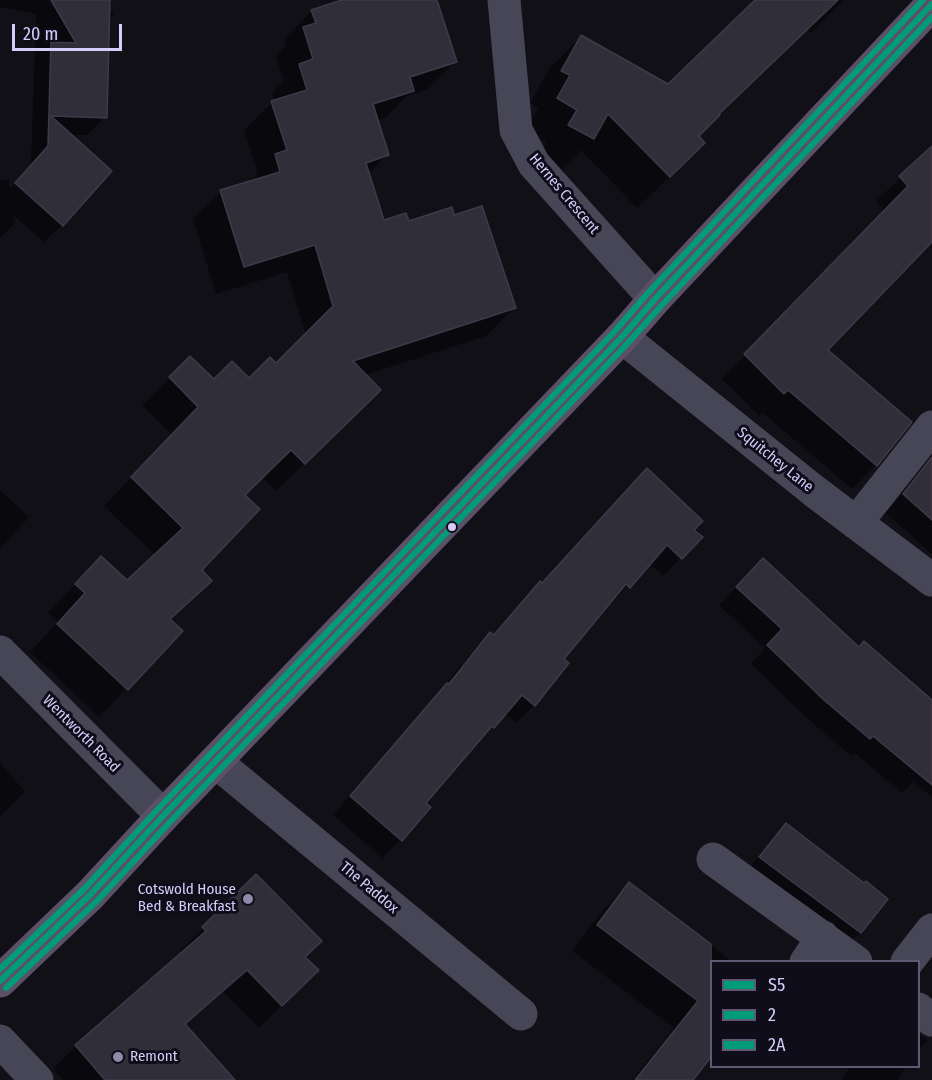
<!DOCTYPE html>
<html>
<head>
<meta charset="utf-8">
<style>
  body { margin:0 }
  #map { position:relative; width:932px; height:1080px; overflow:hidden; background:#111017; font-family:"Fira Sans Condensed",sans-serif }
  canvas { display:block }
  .legend { position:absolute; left:710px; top:960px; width:210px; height:108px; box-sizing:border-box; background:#100d1a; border:2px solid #5f5973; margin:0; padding:8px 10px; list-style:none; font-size:18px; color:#d5ccf9 }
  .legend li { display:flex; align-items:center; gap:12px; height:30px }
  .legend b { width:30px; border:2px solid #5f5973 }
  .scale { position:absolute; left:12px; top:24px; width:110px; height:27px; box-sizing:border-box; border:3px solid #d5ccf9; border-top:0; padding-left:8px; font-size:18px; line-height:21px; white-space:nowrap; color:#d5ccf9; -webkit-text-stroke:4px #100d1a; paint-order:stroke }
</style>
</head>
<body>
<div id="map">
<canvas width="932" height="1080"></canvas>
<ul class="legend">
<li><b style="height:8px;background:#009b79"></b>S5</li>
<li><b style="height:8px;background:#009b79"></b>2</li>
<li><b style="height:8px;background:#009b79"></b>2A</li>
</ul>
<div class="scale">20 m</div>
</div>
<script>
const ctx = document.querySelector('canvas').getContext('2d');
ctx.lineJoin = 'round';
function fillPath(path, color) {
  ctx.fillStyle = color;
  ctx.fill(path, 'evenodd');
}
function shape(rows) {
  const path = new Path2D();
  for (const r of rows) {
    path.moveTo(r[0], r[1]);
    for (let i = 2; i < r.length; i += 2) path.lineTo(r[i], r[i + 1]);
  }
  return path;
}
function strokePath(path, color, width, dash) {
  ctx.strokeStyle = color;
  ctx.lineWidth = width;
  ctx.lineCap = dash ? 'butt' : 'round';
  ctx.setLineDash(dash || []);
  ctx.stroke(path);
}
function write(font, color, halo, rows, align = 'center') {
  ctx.font = font + ' "Fira Sans Condensed",sans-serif';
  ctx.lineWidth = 6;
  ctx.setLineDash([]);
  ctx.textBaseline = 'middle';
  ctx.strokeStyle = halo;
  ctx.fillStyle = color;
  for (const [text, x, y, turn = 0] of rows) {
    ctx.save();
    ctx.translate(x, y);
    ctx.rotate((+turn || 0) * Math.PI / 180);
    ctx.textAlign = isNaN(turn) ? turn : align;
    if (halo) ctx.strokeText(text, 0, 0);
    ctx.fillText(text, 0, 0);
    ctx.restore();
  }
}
fillPath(shape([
  [0,0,105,0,114,16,108,21,105,117,87,135,69,135,62,225,44,242,13,215,14,224,0,238,0,181,9,179,10,189,31,165,36,14,0,7],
  [347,0,436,0,456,61,428,89,407,96,385,118,377,121,388,154,368,174,383,222,408,223,453,217,514,308,486,336,365,375,351,417,276,491,262,477,243,495,200,570,210,581,169,621,181,631,99,717,30,652,58,622,48,613,101,558,127,582,156,556,104,506,172,435,142,405,190,358,214,381,249,380,276,365,306,335,287,272,216,294,193,219,221,192,248,183,258,174,244,130,274,101,272,93,284,81,276,56,286,46,284,39,312,11],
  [757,0,844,0,811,33,807,29,717,114,697,136,671,175,637,208,581,150,561,170,538,157,546,142,526,130,539,108,530,103,549,69,581,37,668,86],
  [932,148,932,213,825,350,876,465,852,489,763,413,759,416,722,379,885,211,876,201],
  [932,457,932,554,886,513],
  [0,490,29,517,0,548],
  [692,530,701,537,663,576,649,563,611,604,609,603,562,659,534,705,516,723,504,713,424,803,429,807,383,858,333,815,473,652,490,634,492,636,540,583,541,584],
  [745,578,858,648,932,702,932,797,913,782,902,793,855,753,851,756,807,718,751,664,765,648,719,605],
  [0,762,25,792,0,817],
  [786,825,864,885,886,899,860,932,845,947,746,872,772,839],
  [256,876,303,957,317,970,259,1028,223,992,185,1025,222,1080,63,1080,53,1069,76,1046,182,953,180,951],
  [629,884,733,962,712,962,712,1044,695,1066,691,1080,632,1080,674,1028,572,951,604,909],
  [918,1034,927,1040,918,1051],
  [851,1066,907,1066,897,1080,841,1080]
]), '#0007');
const building = shape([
  [51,0,110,0,107,118,51,116,112,171,63,226,15,183,48,146,51,42,76,43,51,0],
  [342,0,437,0,457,62,410,77,414,91,373,104,389,155,366,163,384,220,406,213,409,221,452,207,454,215,482,206,516,308,353,361,381,390,305,464,291,450,245,495,260,509,202,570,212,581,170,619,183,631,128,690,57,624,85,593,75,584,101,556,127,580,183,528,131,477,198,407,169,377,190,356,214,379,232,361,249,378,270,357,276,363,333,306,315,245,244,267,220,190,280,172,275,154,287,150,271,101,307,90,299,64,313,59,303,27,316,23,311,10,342,0],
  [755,0,838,0,719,114,720,115,699,136,705,143,670,177,608,114,594,139,568,125,577,110,557,98,570,75,561,71,581,35,668,84,755,0],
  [932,146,932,242,828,350,912,422,877,466,788,390,784,394,744,354,908,186,899,176,932,146],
  [932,457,932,520,903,494,932,457],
  [647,468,703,521,694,530,703,537,682,559,667,545,630,588,626,584,564,659,569,663,535,706,522,695,494,728,492,726,426,803,431,807,402,841,350,796,447,683,449,684,490,632,494,635,540,581,542,583,647,468],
  [763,558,859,647,864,641,932,700,932,785,873,736,870,739,824,700,767,645,782,629,736,587,763,558],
  [786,823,864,883,866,881,888,899,861,933,759,857,786,823],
  [256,874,322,941,305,957,319,970,282,1006,247,970,185,1024,235,1080,105,1080,75,1045,206,931,202,927,256,874],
  [629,882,711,944,711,1057,693,1080,635,1080,698,1001,597,925,629,882]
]);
fillPath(building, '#302e39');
strokePath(building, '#3f3a4a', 1.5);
strokePath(shape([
  [504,0,516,130,534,164,655,299],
  [622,337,814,491,932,580],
  [856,523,932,427],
  [0,652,163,816],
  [216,762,521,1014],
  [713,859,856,962],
  [806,962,823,937],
  [907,962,932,930],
  [918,1009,932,1020],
  [0,1041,37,1080]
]), '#474657', 33);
strokePath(shape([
  [0,981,90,895,163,816,622,337,655,299,932,4]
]), '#5c5068', 33);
strokePath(shape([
  [0,981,90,895,163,816,622,337,655,299,932,4]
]), '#009b79', 6);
strokePath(shape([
  [6,988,97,901,170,822,628,343,662,305,932,17]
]), '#009b79', 6);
strokePath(shape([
  [0,969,84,889,157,810,615,331,648,293,923,0]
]), '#009b79', 6);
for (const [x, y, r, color] of [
  [452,527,5,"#d5ccf9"],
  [248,899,6,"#908aaa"],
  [118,1057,6,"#908aaa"]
]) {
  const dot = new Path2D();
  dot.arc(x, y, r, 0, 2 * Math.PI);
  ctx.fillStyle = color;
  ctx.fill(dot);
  strokePath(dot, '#100d1a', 2);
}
write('15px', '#d5ccf9', '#100d1a', [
  ["Hernes Crescent",564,194,50],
  ["Squitchey Lane",775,460,39],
  ["Wentworth Road",81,734,45],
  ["The Paddox",369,888,40]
]);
write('15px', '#d5ccf9', '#100d1a', [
  ["Cotswold House",236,890],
  ["Bed & Breakfast",236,907],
  ["Remont",130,1057,"left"]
], 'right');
</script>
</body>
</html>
